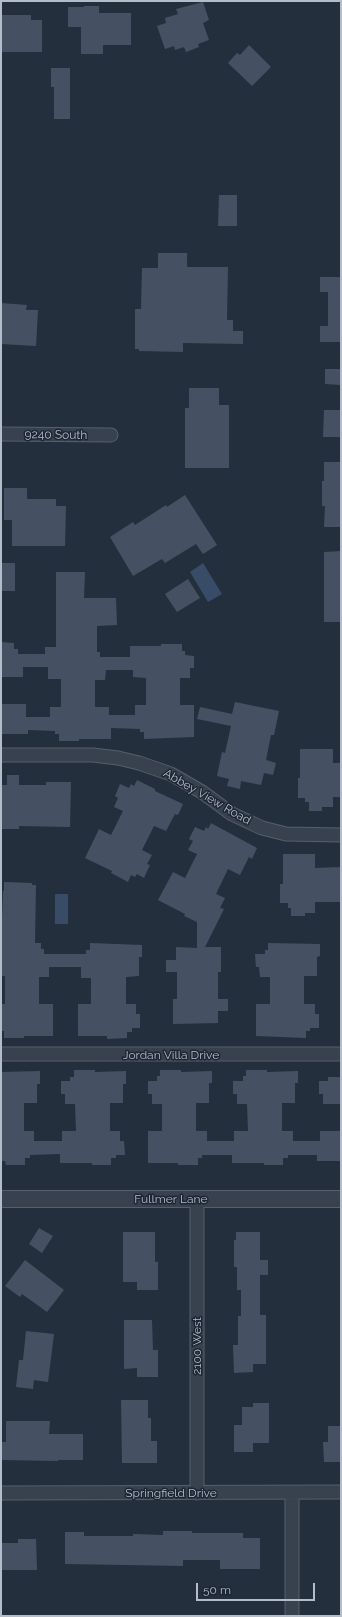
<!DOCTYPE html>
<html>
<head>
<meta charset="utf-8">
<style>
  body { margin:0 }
  #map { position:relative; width:342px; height:1617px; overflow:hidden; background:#242f3e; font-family:Raleway,sans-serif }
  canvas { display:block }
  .frame { position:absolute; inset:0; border:2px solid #b4bcc9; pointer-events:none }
  .scale { position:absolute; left:196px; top:1583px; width:119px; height:18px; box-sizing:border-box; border:2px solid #b4bcc9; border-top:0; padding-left:5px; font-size:12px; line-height:14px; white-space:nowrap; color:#b4bcc9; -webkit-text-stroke:3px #1d2633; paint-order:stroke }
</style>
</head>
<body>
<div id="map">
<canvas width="342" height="1617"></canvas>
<div class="frame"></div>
<div class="scale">50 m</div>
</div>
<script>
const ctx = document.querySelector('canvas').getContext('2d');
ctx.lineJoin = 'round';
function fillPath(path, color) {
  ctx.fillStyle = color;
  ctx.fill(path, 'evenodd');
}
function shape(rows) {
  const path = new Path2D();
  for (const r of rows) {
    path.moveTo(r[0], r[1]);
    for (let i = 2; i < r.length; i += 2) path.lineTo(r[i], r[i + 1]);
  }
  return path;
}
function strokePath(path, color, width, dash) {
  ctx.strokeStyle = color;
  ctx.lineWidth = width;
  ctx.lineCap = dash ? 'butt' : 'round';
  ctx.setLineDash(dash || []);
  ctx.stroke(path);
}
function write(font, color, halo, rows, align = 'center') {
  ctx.font = font + ' Raleway,sans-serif';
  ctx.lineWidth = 3;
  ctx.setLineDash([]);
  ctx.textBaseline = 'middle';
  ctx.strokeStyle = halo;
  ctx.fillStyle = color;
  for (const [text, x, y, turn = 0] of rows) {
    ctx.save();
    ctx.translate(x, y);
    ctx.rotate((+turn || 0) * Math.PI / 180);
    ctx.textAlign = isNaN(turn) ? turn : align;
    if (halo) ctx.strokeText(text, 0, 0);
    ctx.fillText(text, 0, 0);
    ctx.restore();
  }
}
fillPath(shape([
  [203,563,222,594,208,602,190,572],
  [55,894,68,894,68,924,55,924]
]), '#394c67');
fillPath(shape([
  [203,2,209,20,203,23,209,40,198,44,199,47,186,52,184,47,175,50,174,46,165,49,157,26,166,23,165,18,178,14,176,9],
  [84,6,99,6,99,13,131,13,131,45,103,45,103,54,81,54,81,27,68,27,68,7,84,7],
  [1,15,31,15,31,20,42,20,42,52,1,52],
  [249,45,271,67,252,86,228,63,237,53,240,55],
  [51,68,70,68,70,119,54,119,54,87,51,87],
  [219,195,237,195,237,226,218,226],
  [158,253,187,253,187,267,228,267,227,320,233,320,233,331,243,331,243,344,183,343,183,352,139,351,139,349,135,349,135,309,141,309,142,268,158,268],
  [320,277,341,277,341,342,320,342,320,326,328,326,328,292,320,292],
  [1,303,27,305,26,310,38,310,36,346,1,344],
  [325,369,341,369,341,385,325,384],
  [189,388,219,388,219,405,229,405,229,468,185,468,185,408,189,408],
  [324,410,341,410,341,437,323,437],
  [324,462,341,462,341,527,324,527,325,506,322,506,322,481,324,481],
  [4,488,27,488,27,499,56,499,56,506,66,506,65,546,12,546,12,520,4,520],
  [185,495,217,545,203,554,196,544,165,563,162,559,133,576,110,537,133,522,135,525,166,505,167,507],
  [341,551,341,622,324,622,324,552],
  [1,563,15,563,15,591,1,591],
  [56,572,85,572,84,598,116,598,117,625,97,626,97,652,100,652,100,657,130,657,130,646,161,646,161,644,182,644,182,651,185,651,185,655,194,656,194,668,190,668,190,678,180,678,180,705,194,705,194,737,144,739,144,732,140,732,140,729,111,728,111,739,79,739,79,741,59,741,59,734,55,734,55,731,28,730,28,734,1,734,1,704,26,704,26,717,50,717,50,707,61,707,61,679,48,679,48,667,23,667,23,677,1,677,1,642,14,643,14,649,18,649,18,654,45,654,45,647,56,647],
  [106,670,133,670,133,677,146,678,146,705,135,705,135,715,109,715,109,707,95,707,95,680,105,680],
  [188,579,200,598,177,612,165,594],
  [235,702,279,711,274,735,271,735,266,760,276,763,273,775,264,773,261,785,241,781,240,789,227,786,229,779,217,776,222,752,225,753,231,726,197,719,200,707,232,714],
  [300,749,333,749,333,763,341,763,341,797,333,797,333,807,322,807,322,811,309,811,309,802,305,802,305,798,298,798,298,778,300,778],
  [7,775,19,775,19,785,46,785,46,782,71,782,70,827,19,826,19,829,1,829,1,785,7,785],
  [137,780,155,789,155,791,183,804,178,815,175,814,166,831,154,826,142,850,152,855,147,864,150,865,144,878,137,874,135,877,131,875,128,882,111,873,112,871,85,858,99,829,111,835,123,811,114,807,118,798,115,796,120,784,129,788,131,784,134,786],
  [211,823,257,848,252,859,249,857,240,875,228,869,216,894,225,898,220,908,224,909,205,947,221,947,221,972,218,972,218,999,228,999,228,1011,218,1011,218,1023,173,1024,173,999,177,999,177,972,166,972,166,960,176,960,176,947,197,948,197,922,184,916,185,914,158,900,173,872,185,878,197,854,188,850,193,841,189,839,195,827,204,831,206,827,208,829],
  [283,854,315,854,315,868,341,867,341,902,315,902,315,913,305,913,305,916,291,916,291,908,288,908,288,903,280,903,280,884,283,884],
  [4,882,32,883,32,885,36,885,35,943,41,943,41,949,44,949,44,954,86,954,86,950,90,950,90,943,142,945,142,957,139,957,139,976,126,977,126,1004,136,1004,136,1014,140,1014,140,1028,132,1028,132,1032,127,1032,127,1038,107,1039,107,1036,78,1036,78,1004,91,1004,91,978,81,978,81,967,49,967,49,977,39,977,39,1004,53,1004,53,1036,24,1036,24,1038,4,1038,4,1031,1,1031,1,1004,5,1004,5,976,1,976,1,945,3,891,4,891],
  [268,943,320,944,320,956,317,957,317,976,304,976,304,1004,315,1004,315,1014,319,1014,319,1028,310,1028,310,1031,306,1031,306,1038,256,1036,256,1004,270,1004,270,977,260,977,259,967,256,967,255,954,265,954,265,950,268,950],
  [74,1070,95,1070,95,1072,126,1071,126,1084,123,1084,123,1103,110,1103,110,1131,120,1131,120,1141,124,1141,125,1155,116,1155,116,1158,111,1158,111,1165,92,1165,92,1163,60,1163,60,1154,30,1155,30,1158,25,1158,25,1165,6,1165,5,1161,1,1161,1,1072,40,1071,40,1084,37,1084,37,1103,24,1103,24,1131,34,1131,34,1141,62,1141,62,1131,76,1131,75,1104,65,1104,65,1094,61,1094,61,1081,70,1081,70,1077,74,1077],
  [160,1070,181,1070,181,1072,212,1071,212,1083,209,1083,209,1103,196,1103,196,1131,207,1131,207,1141,234,1141,234,1131,248,1131,247,1104,237,1104,237,1094,233,1094,233,1081,243,1081,243,1076,246,1076,246,1070,267,1070,267,1072,298,1071,298,1083,295,1083,295,1103,282,1103,282,1131,293,1131,293,1141,320,1141,320,1131,341,1131,341,1161,317,1161,317,1155,288,1155,288,1158,283,1158,283,1165,264,1165,264,1163,232,1163,232,1155,202,1155,202,1158,198,1158,198,1165,178,1165,178,1163,148,1163,148,1131,162,1131,162,1104,152,1104,152,1094,148,1094,148,1081,157,1081,157,1076,160,1076],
  [328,1077,341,1077,341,1104,323,1104,323,1094,319,1094,319,1081,328,1081],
  [39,1228,53,1236,42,1253,29,1244],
  [123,1232,155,1232,155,1262,158,1262,158,1290,137,1290,137,1282,123,1282],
  [236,1232,260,1232,260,1260,268,1260,268,1275,260,1275,260,1315,266,1315,266,1364,253,1364,253,1372,234,1373,233,1345,238,1345,238,1316,241,1316,241,1290,237,1290,237,1267,234,1267,234,1240,236,1240],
  [25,1260,64,1290,47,1312,22,1294,20,1297,5,1286],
  [124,1320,152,1320,153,1350,158,1350,158,1377,137,1377,137,1368,124,1369],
  [26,1331,54,1334,48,1382,34,1380,33,1389,16,1387,19,1360,23,1360],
  [121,1400,148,1400,148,1418,151,1418,151,1441,157,1441,157,1463,122,1463],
  [253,1403,269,1403,269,1443,253,1443,253,1452,234,1452,234,1425,242,1425,242,1407,253,1407],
  [6,1421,50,1421,49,1434,83,1434,83,1460,58,1460,58,1461,1,1460,1,1442,6,1442],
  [328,1426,341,1426,341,1462,324,1462,323,1442,328,1442],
  [163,1531,192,1531,192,1533,243,1533,243,1538,260,1538,260,1569,220,1569,220,1560,183,1560,183,1566,65,1564,65,1532,84,1532,84,1536,133,1536,133,1534,163,1535],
  [18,1539,36,1539,37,1570,1,1570,1,1543,18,1543]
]), '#455162');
const minor = shape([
  [1,434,111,435],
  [1,755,93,755,118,758,139,763,171,774,202,792,232,814,262,828,286,834,341,835],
  [1,1054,341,1054],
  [197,1199,197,1493],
  [1,1493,341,1492],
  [292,1493,292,1616]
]);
const tertiary = shape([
  [1,1199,341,1199]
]);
strokePath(minor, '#565f6c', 15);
strokePath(tertiary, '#565f6c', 18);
strokePath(minor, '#38414e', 13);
strokePath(tertiary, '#38414e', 16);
write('12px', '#b4bcc9', '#1d2633', [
  ["9240 South",56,435,1],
  ["Abbey View Road",207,797,30],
  ["Jordan Villa Drive",171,1055],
  ["Fullmer Lane",171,1199],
  ["2100 West",197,1346,-90],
  ["Springfield Drive",171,1493]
]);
</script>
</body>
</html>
